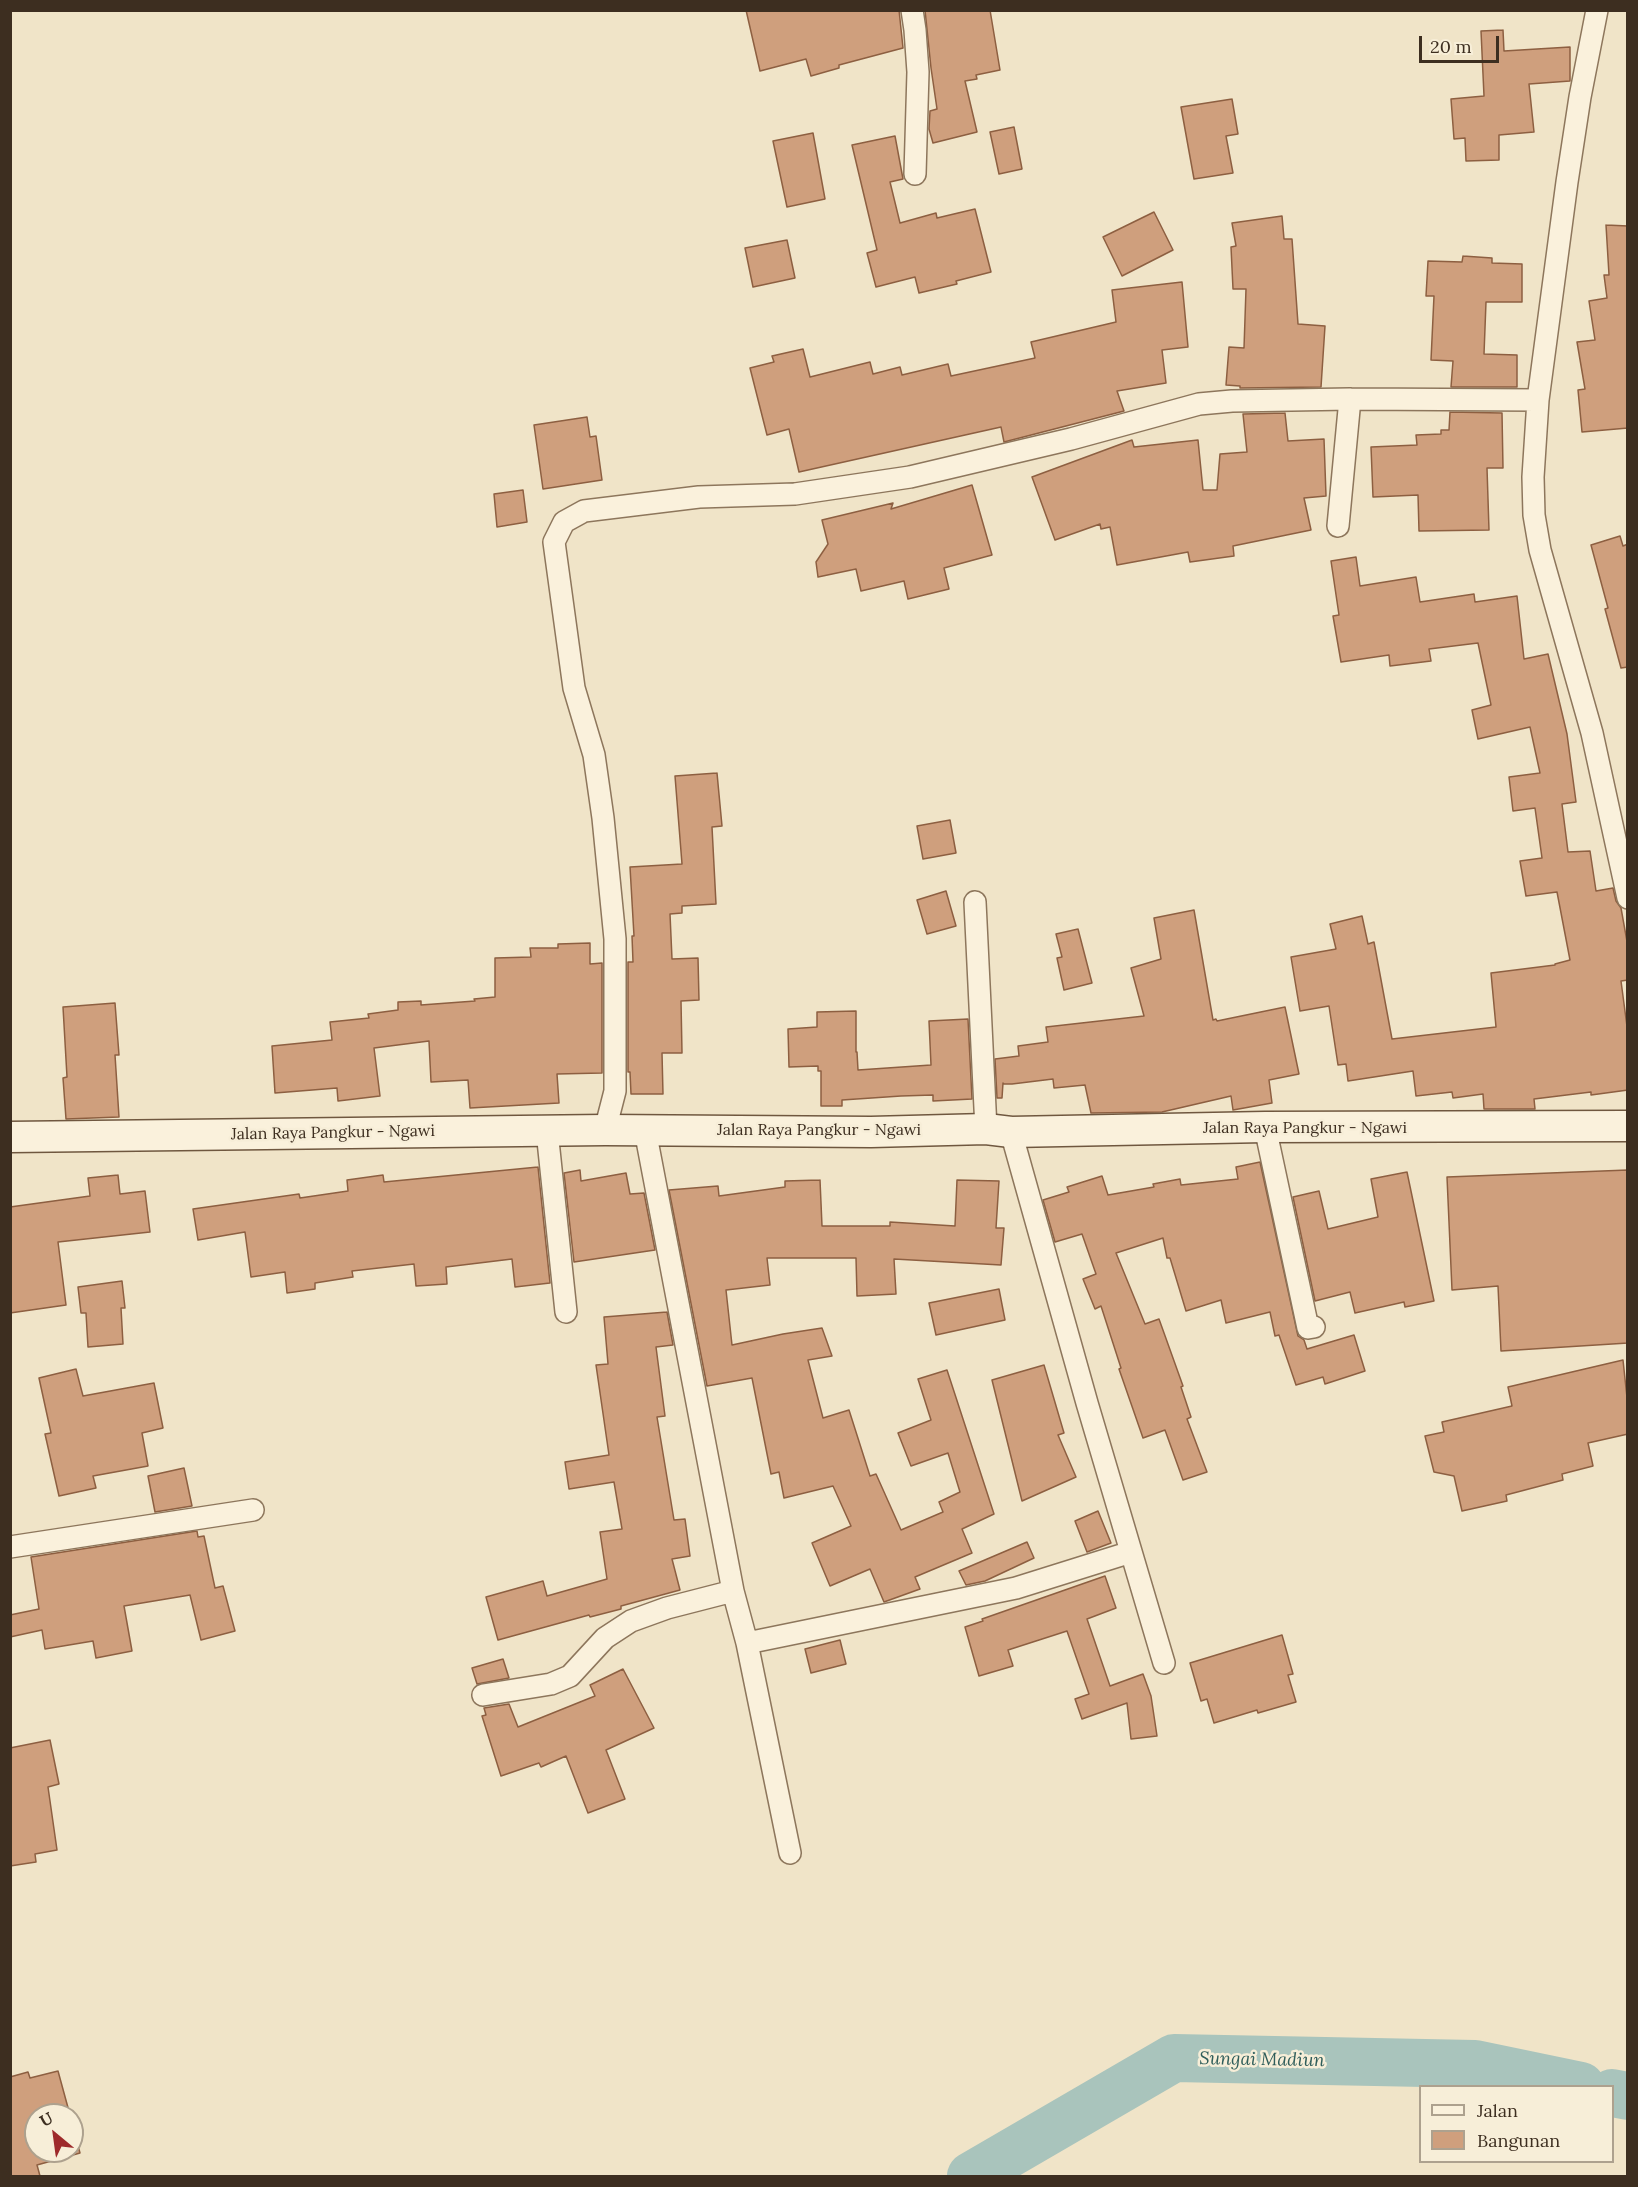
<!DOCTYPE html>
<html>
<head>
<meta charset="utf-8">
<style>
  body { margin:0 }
  #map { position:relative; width:1638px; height:2187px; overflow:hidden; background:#f0e4c8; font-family:Lora,serif }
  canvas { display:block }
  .frame { position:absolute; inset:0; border:12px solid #3d2e20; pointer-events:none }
  .legend { position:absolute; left:1419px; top:2085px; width:195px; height:78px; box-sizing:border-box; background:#f7eed8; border:2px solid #ada18e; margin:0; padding:8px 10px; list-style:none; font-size:18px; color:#3d2e20 }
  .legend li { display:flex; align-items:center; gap:12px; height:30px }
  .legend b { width:30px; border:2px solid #ada18e }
  .north { position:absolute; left:24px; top:2103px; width:60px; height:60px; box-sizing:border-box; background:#f7eed8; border:2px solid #ada18e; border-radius:50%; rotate:331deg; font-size:16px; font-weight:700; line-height:24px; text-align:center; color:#3d2e20 }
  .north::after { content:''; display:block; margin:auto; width:21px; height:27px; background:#9e2a2b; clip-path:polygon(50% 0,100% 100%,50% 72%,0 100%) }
  .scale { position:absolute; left:1419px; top:36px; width:80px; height:27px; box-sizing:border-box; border:3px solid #3d2e20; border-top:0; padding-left:8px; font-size:18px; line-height:21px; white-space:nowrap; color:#3d2e20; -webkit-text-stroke:4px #f7eed8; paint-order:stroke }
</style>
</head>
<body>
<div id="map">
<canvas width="1638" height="2187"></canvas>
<div class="frame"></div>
<ul class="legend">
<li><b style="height:8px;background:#faf1dc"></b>Jalan</li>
<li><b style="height:16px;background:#cf9f7d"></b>Bangunan</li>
</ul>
<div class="north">U</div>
<div class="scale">20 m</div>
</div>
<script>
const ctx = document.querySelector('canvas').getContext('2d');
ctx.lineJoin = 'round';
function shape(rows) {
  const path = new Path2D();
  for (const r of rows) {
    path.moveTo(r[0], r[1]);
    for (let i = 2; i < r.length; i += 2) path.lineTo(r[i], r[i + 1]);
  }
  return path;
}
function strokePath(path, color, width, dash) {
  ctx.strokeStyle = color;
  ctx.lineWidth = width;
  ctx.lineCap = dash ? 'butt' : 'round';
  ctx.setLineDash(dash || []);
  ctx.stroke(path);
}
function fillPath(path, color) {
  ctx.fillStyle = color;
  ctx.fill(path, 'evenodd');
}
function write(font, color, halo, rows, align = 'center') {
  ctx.font = font + ' Lora,serif';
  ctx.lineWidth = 5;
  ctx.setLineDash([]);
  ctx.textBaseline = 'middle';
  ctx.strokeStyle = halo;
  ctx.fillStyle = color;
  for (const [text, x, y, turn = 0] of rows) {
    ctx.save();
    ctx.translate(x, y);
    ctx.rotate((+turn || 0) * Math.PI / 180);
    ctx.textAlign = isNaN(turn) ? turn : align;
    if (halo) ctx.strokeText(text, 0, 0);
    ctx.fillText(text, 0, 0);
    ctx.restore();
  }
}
strokePath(shape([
  [1612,2093,1628,2096],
  [971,2176,1174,2058,1475,2064,1581,2086]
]), '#a9c4bc', 48);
const building = shape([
  [746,10,899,10,903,48,839,65,839,68,811,76,806,59,760,71,746,10],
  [925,10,990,10,1000,70,976,75,977,79,965,81,977,132,933,143,929,129,930,111,937,109,931,68,925,10],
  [1503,30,1504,51,1570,47,1570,81,1529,84,1534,132,1499,135,1499,160,1466,161,1465,138,1454,139,1451,99,1484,96,1481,31,1503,30],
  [1232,99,1238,134,1226,136,1233,173,1194,179,1181,107,1232,99],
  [1014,127,1022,169,999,174,990,132,1014,127],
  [813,133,825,199,787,207,773,141,813,133],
  [895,136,903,179,890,182,900,223,936,213,937,218,975,209,991,272,956,281,957,284,919,293,915,277,876,287,867,253,877,250,852,145,895,136],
  [1154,212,1173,250,1122,276,1103,237,1154,212],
  [1282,216,1284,239,1292,239,1298,324,1325,326,1321,387,1240,388,1240,386,1226,385,1229,347,1244,348,1246,289,1233,289,1231,247,1236,246,1232,223,1282,216],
  [1606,225,1628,226,1628,428,1582,432,1578,390,1585,389,1577,342,1595,340,1589,301,1607,298,1604,275,1609,275,1606,225],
  [787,240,795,278,753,287,745,248,787,240],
  [1463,256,1492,258,1492,263,1522,264,1522,302,1486,302,1484,354,1517,355,1517,387,1451,387,1453,361,1431,360,1434,296,1426,296,1428,261,1462,262,1463,256],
  [1182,282,1188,347,1162,350,1166,383,1117,391,1124,411,1004,442,1001,427,799,472,789,429,767,435,750,368,774,362,772,356,803,349,810,377,870,362,873,374,900,367,902,375,948,364,951,376,1035,358,1031,342,1116,322,1112,290,1182,282],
  [1450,412,1502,413,1503,468,1487,468,1489,530,1419,531,1418,495,1373,497,1371,447,1417,445,1416,435,1441,434,1441,430,1449,430,1450,412],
  [1285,413,1288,441,1324,439,1326,496,1304,498,1311,530,1233,546,1234,556,1190,562,1188,552,1117,565,1110,527,1101,529,1100,524,1055,540,1032,477,1132,440,1134,447,1198,440,1203,490,1217,490,1220,454,1247,452,1243,414,1285,413],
  [587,417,590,437,596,436,602,480,543,489,534,425,587,417],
  [972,485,992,555,944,568,949,589,908,599,904,581,861,591,856,569,818,577,816,562,828,544,822,520,893,503,891,509,972,485],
  [523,490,527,522,497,527,494,494,523,490],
  [1620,536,1623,546,1628,544,1628,667,1621,668,1605,609,1608,608,1591,545,1620,536],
  [1356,557,1360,586,1416,577,1420,602,1474,594,1475,602,1517,596,1524,659,1548,654,1567,734,1576,802,1562,804,1568,852,1590,851,1596,891,1613,888,1616,901,1621,908,1628,947,1628,980,1621,981,1628,1034,1628,1090,1591,1095,1591,1092,1534,1099,1535,1109,1484,1109,1483,1094,1453,1098,1452,1092,1416,1096,1413,1071,1348,1081,1346,1064,1338,1065,1329,1006,1300,1011,1291,957,1336,949,1330,924,1362,916,1368,944,1374,942,1392,1039,1496,1027,1491,973,1555,965,1555,964,1570,960,1557,892,1526,896,1520,861,1542,858,1535,808,1513,811,1509,777,1540,773,1530,727,1478,739,1472,710,1491,705,1478,643,1429,649,1431,661,1390,666,1389,655,1341,662,1333,616,1339,615,1331,561,1356,557],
  [717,773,722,826,712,827,716,904,682,906,682,913,670,914,672,959,698,958,699,1000,681,1001,682,1053,662,1053,663,1094,631,1094,630,1072,628,1072,628,962,633,962,632,936,634,936,630,867,682,864,675,776,717,773],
  [950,820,956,853,923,859,917,826,950,820],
  [946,891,956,926,927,934,917,900,946,891],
  [1194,910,1213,1020,1216,1019,1217,1021,1285,1007,1299,1074,1269,1080,1272,1103,1233,1110,1231,1096,1162,1112,1091,1113,1085,1085,1054,1088,1053,1079,1012,1084,1004,1084,1003,1083,1002,1098,997,1098,995,1059,1019,1056,1018,1046,1048,1042,1046,1027,1144,1016,1131,968,1161,959,1154,918,1194,910],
  [1078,929,1092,983,1064,990,1057,958,1062,957,1056,934,1078,929],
  [590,943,590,964,602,963,602,1073,557,1074,559,1103,470,1108,468,1080,431,1082,429,1041,374,1048,380,1096,338,1101,337,1088,275,1093,272,1046,332,1040,330,1022,369,1018,368,1014,398,1010,398,1002,421,1001,421,1005,475,1001,474,999,495,997,495,958,531,957,530,948,558,948,558,944,590,943],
  [115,1003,119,1055,115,1055,119,1117,66,1119,63,1078,67,1077,63,1007,115,1003],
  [856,1011,856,1052,857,1052,858,1070,931,1065,929,1021,968,1019,972,1099,933,1101,933,1095,901,1096,842,1100,842,1106,821,1106,821,1071,818,1071,818,1066,789,1067,788,1029,817,1027,817,1012,856,1011],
  [1260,1162,1298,1336,1304,1340,1307,1349,1354,1335,1365,1371,1325,1384,1323,1377,1296,1385,1279,1335,1275,1336,1270,1312,1226,1323,1221,1300,1186,1311,1170,1258,1167,1258,1163,1238,1116,1253,1145,1324,1159,1319,1183,1386,1181,1387,1191,1417,1187,1419,1207,1472,1183,1480,1165,1430,1143,1438,1119,1369,1121,1368,1101,1306,1095,1309,1083,1279,1096,1274,1082,1234,1055,1242,1043,1200,1069,1192,1067,1187,1102,1176,1108,1195,1154,1187,1153,1184,1180,1179,1181,1185,1238,1179,1236,1167,1260,1162],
  [538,1167,550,1283,515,1287,512,1259,446,1267,447,1284,416,1286,414,1264,352,1271,353,1277,315,1283,315,1289,287,1293,285,1272,251,1277,245,1232,198,1240,193,1209,299,1194,300,1198,348,1191,347,1180,383,1175,384,1182,538,1167],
  [580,1170,581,1181,626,1173,630,1194,644,1193,655,1250,574,1262,564,1173,580,1170],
  [1628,1170,1628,1343,1501,1351,1498,1286,1452,1290,1447,1177,1628,1170],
  [1407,1172,1434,1301,1405,1307,1404,1302,1355,1313,1350,1292,1315,1301,1293,1197,1319,1191,1328,1229,1378,1217,1371,1179,1407,1172],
  [118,1175,120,1194,145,1191,150,1232,58,1242,66,1305,10,1313,10,1207,90,1196,88,1178,118,1175],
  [820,1180,822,1226,890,1226,890,1222,955,1226,957,1180,999,1181,996,1228,1004,1228,1001,1265,894,1259,896,1294,857,1296,856,1258,767,1258,770,1285,726,1290,732,1345,783,1334,822,1328,832,1356,808,1360,823,1418,849,1410,870,1476,876,1474,901,1530,943,1512,939,1502,960,1492,948,1453,911,1466,898,1433,931,1420,918,1379,947,1370,994,1514,962,1529,972,1553,915,1577,920,1589,884,1602,870,1569,830,1586,812,1543,851,1526,833,1486,784,1498,779,1472,771,1474,752,1378,707,1386,669,1190,718,1186,719,1196,785,1187,785,1181,820,1180],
  [122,1281,125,1308,121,1308,123,1344,88,1347,86,1313,81,1313,78,1287,122,1281],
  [999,1289,1005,1320,936,1335,929,1303,999,1289],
  [667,1312,673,1345,656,1347,665,1416,657,1417,674,1520,685,1519,690,1556,672,1559,680,1590,621,1606,621,1609,590,1617,589,1615,498,1640,486,1597,543,1581,547,1596,607,1579,600,1532,622,1529,614,1482,569,1489,565,1462,609,1455,596,1365,608,1364,604,1317,667,1312],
  [1623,1360,1628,1407,1628,1434,1588,1443,1593,1466,1562,1474,1563,1480,1506,1495,1507,1501,1462,1511,1454,1476,1434,1472,1425,1436,1444,1432,1442,1422,1512,1406,1508,1387,1623,1360],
  [1044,1365,1064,1433,1058,1435,1076,1477,1022,1501,992,1380,1044,1365],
  [76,1369,83,1396,154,1383,163,1428,142,1433,148,1466,93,1476,96,1488,59,1496,45,1434,51,1433,39,1378,76,1369],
  [184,1468,192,1506,155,1512,148,1476,184,1468],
  [1098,1511,1111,1543,1087,1552,1075,1521,1098,1511],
  [197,1531,198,1537,204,1536,215,1588,223,1586,235,1631,201,1640,190,1595,124,1606,132,1651,96,1658,93,1641,45,1649,42,1630,10,1637,10,1615,39,1609,31,1557,197,1531],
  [1027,1542,1034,1558,985,1581,966,1585,959,1571,1027,1542],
  [1105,1576,1116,1608,1087,1619,1110,1686,1143,1674,1151,1696,1157,1736,1131,1739,1127,1703,1082,1719,1075,1699,1089,1694,1067,1631,1008,1650,1013,1666,979,1676,965,1627,983,1621,982,1619,1105,1576],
  [1282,1635,1293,1674,1288,1675,1296,1702,1258,1713,1257,1710,1214,1723,1207,1699,1201,1701,1190,1663,1282,1635],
  [840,1640,846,1664,811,1673,805,1649,840,1640],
  [503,1659,509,1678,477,1684,472,1668,503,1659],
  [623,1669,654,1728,606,1750,625,1799,588,1813,566,1756,541,1767,539,1763,501,1776,482,1716,486,1715,484,1708,509,1704,518,1727,595,1696,590,1685,623,1669],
  [50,1740,59,1784,48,1787,57,1850,35,1854,36,1862,10,1866,10,1748,50,1740],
  [58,2071,70,2115,36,2115,36,2151,72,2151,72,2124,80,2153,37,2165,40,2176,10,2176,10,2077,28,2072,30,2078,58,2071]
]);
fillPath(building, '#cf9f7d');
strokePath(building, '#8d5f41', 1.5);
const minor = shape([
  [912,10,915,30,918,72,915,174],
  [1597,10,1580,97,1567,182,1538,400,1533,477,1534,515,1540,550,1592,733,1628,898],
  [1338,526,1350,399],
  [975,902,986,1129],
  [1265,1127,1308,1328,1314,1327],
  [605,1130,615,1091,615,939,603,818,594,755,574,688,554,542,564,522,584,511,699,497,795,494,910,477,1071,439,1199,404,1232,401,1350,399,1538,400],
  [645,1130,733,1591,747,1643,790,1853],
  [547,1131,566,1312],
  [1011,1132,1087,1403,1164,1663],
  [10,1547,253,1510],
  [747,1643,1016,1588,1131,1552],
  [483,1695,551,1684,570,1676,605,1638,631,1621,667,1608,733,1591]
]);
const secondary = shape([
  [10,1137,605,1130,871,1132,986,1129,1011,1132,1265,1127,1628,1126]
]);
strokePath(minor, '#8d765c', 24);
strokePath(secondary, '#6f573f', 33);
strokePath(minor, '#faf1dc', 21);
strokePath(secondary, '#faf1dc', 30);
write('16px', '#3d2e20', '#f7eed8', [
  ["Jalan Raya Pangkur - Ngawi",1305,1128],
  ["Jalan Raya Pangkur - Ngawi",819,1130],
  ["Jalan Raya Pangkur - Ngawi",333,1133,-1]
]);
write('italic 18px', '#2f5d5a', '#f7eed8', [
  ["Sungai Madiun",1262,2060,1]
]);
</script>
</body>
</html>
